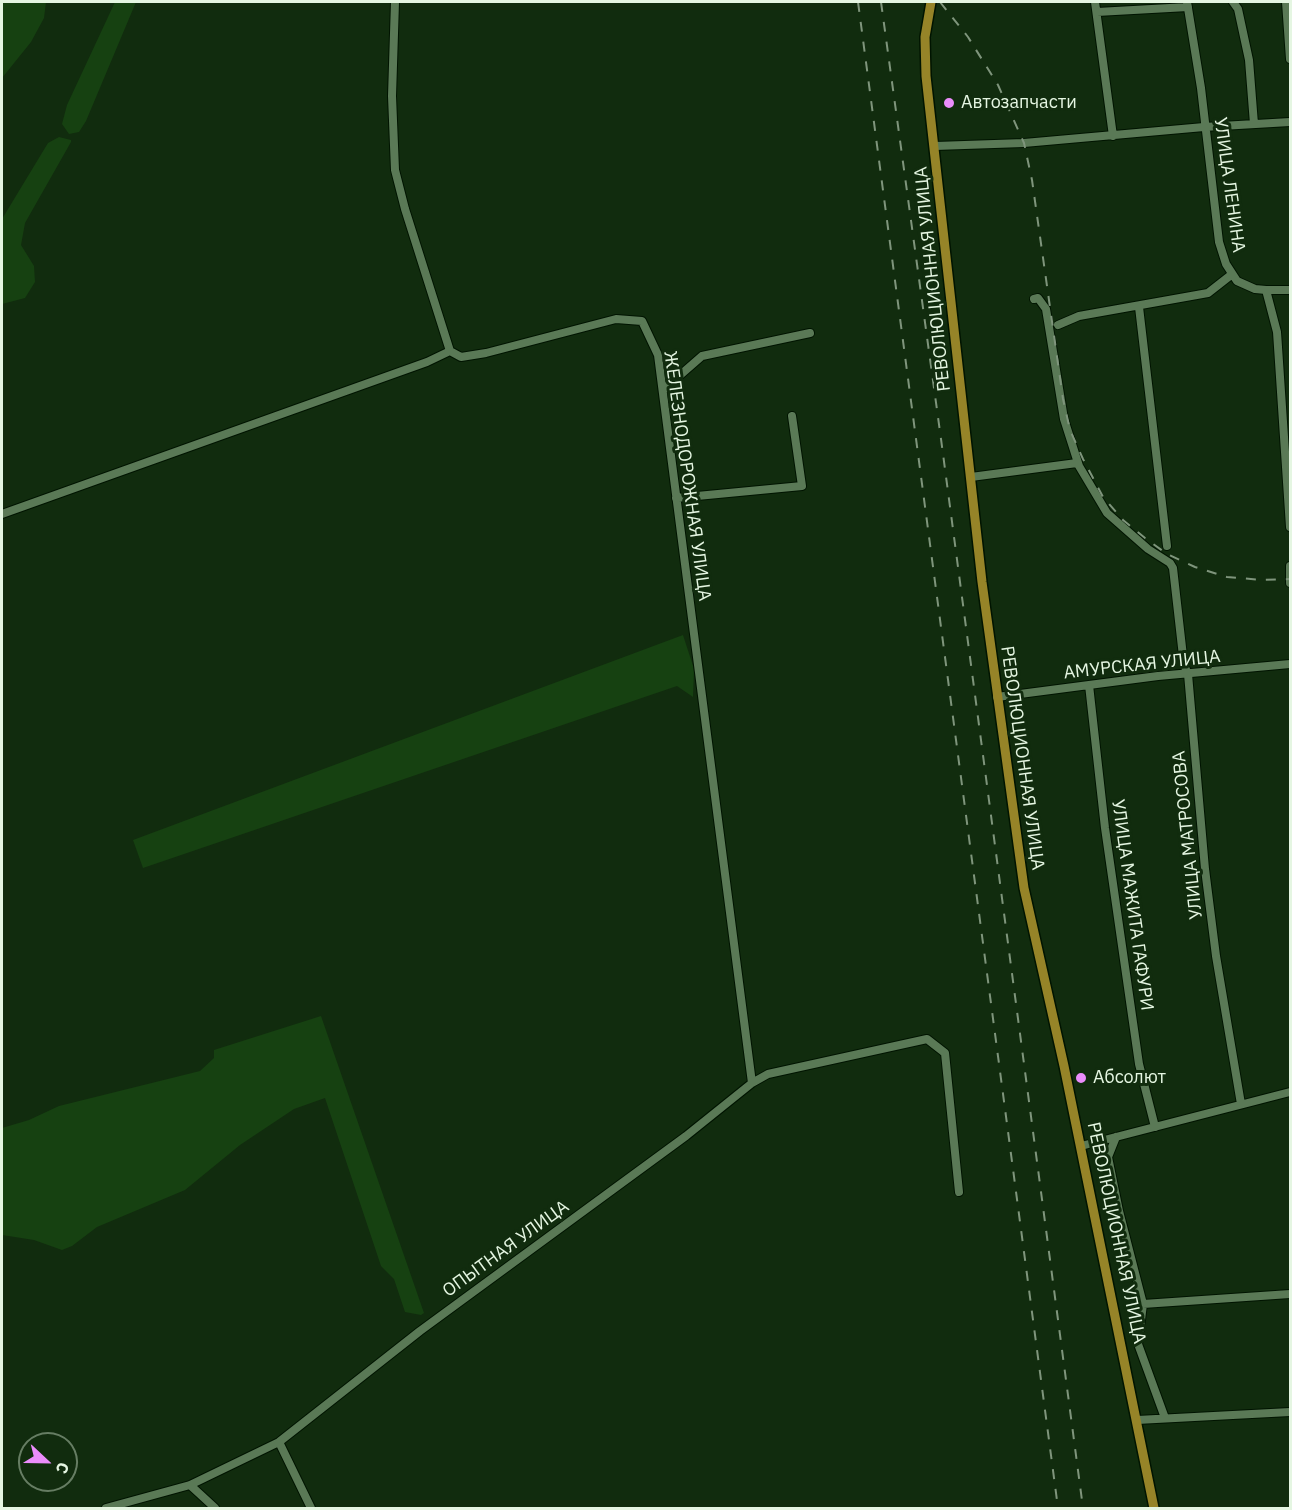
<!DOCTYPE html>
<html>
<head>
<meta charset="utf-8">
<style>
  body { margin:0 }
  #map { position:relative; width:1292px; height:1510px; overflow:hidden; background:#112c0e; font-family:"IBM Plex Sans",sans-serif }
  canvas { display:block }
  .frame { position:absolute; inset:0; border:3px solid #e5f6e2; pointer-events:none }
  .north { position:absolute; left:18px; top:1432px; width:60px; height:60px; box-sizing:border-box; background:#112c0e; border:2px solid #667d63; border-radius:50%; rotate:112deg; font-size:16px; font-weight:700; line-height:24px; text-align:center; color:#e5f6e2 }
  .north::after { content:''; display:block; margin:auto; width:21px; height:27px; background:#eb8dfb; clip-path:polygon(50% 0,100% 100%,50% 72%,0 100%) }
</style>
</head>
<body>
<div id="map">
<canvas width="1292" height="1510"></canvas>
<div class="frame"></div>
<div class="north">С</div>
</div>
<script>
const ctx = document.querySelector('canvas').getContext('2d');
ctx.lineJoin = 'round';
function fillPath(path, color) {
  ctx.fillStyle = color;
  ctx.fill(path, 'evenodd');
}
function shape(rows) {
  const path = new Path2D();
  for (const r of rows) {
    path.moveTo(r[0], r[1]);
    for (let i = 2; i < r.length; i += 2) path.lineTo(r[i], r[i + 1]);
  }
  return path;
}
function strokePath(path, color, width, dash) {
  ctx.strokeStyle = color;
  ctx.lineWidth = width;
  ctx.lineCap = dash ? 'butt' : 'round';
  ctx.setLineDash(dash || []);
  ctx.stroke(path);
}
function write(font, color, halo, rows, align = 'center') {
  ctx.font = font + ' "IBM Plex Sans",sans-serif';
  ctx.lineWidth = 6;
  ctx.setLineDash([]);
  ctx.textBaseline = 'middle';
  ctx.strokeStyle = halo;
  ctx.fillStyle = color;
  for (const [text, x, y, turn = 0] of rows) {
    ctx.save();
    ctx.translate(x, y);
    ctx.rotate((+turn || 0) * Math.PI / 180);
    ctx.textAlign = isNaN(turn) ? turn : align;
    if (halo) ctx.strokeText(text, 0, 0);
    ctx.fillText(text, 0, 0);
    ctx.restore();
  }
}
fillPath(shape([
  [2,2,46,2,44,18,31,42,2,78],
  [115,2,136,2,86,121,79,132,69,134,62,124,67,105],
  [59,137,71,140,71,142,25,223,21,245,34,266,35,282,25,298,2,304,2,219,48,143],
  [683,635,694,669,693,697,677,686,143,868,133,840],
  [321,1016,424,1313,421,1315,405,1312,394,1279,381,1266,325,1098,294,1109,240,1145,185,1190,97,1227,72,1246,62,1250,34,1240,2,1235,2,1128,29,1120,59,1106,200,1071,214,1058,214,1050]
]), '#164111');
const minor = shape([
  [395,2,392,96,395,170,405,209,450,351,461,357,486,353,616,319,642,321,658,355,752,1083],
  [1095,2,1113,136],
  [1187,2,1201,88,1219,242,1226,264,1237,281,1255,289,1266,290,1277,332,1290,527],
  [1233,2,1238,9,1249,60,1254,124],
  [1286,2,1290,59],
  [1097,12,1188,7],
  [935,146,1024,143,1204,127,1290,122],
  [1266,290,1290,290],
  [1034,299,1038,298,1046,309,1064,419,1079,466,1107,513,1148,549,1170,563,1173,568,1184,665,1188,674,1205,869,1216,956,1241,1104],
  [1139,307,1167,546],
  [1058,325,1079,316,1208,293,1231,275],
  [663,390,702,356,810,333],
  [971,477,1077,463],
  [676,498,802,486,792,416],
  [2,514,427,362,450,351],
  [1290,566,1290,583],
  [1089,685,1105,828,1139,1064,1155,1127],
  [997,697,1158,676,1290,664],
  [1116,1137,1108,1157,1119,1211,1143,1304,1138,1344,1165,1418],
  [1081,1146,1290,1092],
  [1143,1304,1290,1294],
  [1137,1420,1290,1412],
  [279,1442,311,1508],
  [190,1485,215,1508],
  [106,1508,190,1485,279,1442,420,1331,686,1136,752,1083,768,1074,927,1039,945,1053,959,1192]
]);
const major = shape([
  [931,2,925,37,926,76,982,582,1024,888,1064,1066,1154,1508]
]);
strokePath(minor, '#001400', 10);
strokePath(major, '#001400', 12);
strokePath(minor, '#5a7956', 8);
strokePath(major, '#968428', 9);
strokePath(shape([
  [858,2,1058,1508],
  [881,2,941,439,1083,1508],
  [940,2,968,37,998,85,1024,143,1032,180,1063,399,1070,430,1083,459,1103,497,1123,520,1145,538,1167,554,1195,567,1227,577,1262,580,1290,579]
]), '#7f957c', 2, [10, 10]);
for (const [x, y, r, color] of [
  [949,103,6,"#eb8dfb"],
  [1081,1078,6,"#eb8dfb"]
]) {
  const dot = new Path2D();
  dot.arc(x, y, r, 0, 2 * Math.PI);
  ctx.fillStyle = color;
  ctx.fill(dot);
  strokePath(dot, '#112c0e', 2);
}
write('18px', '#e5f6e2', '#112c0e', [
  ["Автозапчасти",961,103],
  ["Абсолют",1093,1078]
], 'left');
write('18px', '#e5f6e2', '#112c0e', [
  ["УЛИЦА ЛЕНИНА",1229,185,82],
  ["РЕВОЛЮЦИОННАЯ УЛИЦА",933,279,-96],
  ["ЖЕЛЕЗНОДОРОЖНАЯ УЛИЦА",687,476,82],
  ["АМУРСКАЯ УЛИЦА",1142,665,-6],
  ["РЕВОЛЮЦИОННАЯ УЛИЦА",1022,758,82],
  ["УЛИЦА МАТРОСОВА",1188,835,-96],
  ["УЛИЦА МАЖИТА ГАФУРИ",1132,905,82],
  ["РЕВОЛЮЦИОННАЯ УЛИЦА",1116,1233,78],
  ["ОПЫТНАЯ УЛИЦА",506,1249,-36]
]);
</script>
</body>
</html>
